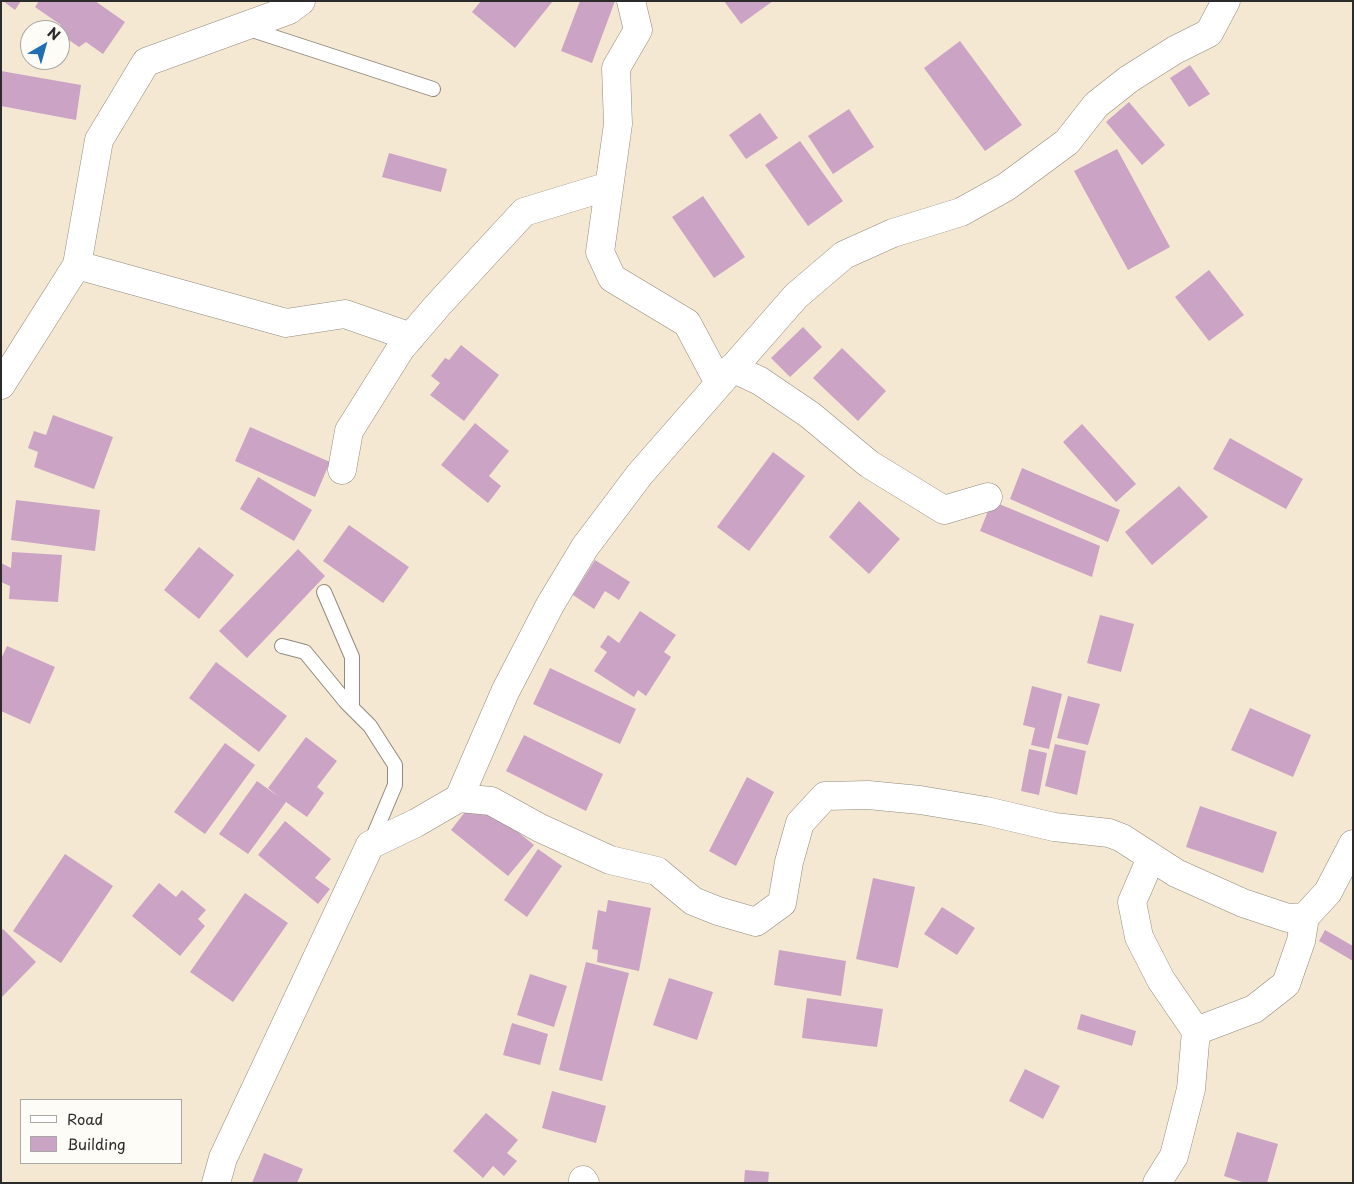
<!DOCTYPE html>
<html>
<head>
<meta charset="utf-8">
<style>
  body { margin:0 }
  #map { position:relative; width:1354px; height:1184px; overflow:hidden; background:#f5e8d2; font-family:"Playpen Sans",sans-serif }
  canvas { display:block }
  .frame { position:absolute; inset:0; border:2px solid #2b2b2b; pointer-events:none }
  .legend { position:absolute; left:20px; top:1099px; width:162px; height:65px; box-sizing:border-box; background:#fdfcf7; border:1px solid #a9a8a5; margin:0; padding:6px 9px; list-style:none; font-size:15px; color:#2b2b2b }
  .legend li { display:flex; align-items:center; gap:10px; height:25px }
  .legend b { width:25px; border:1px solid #a9a8a5 }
  .north { position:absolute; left:20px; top:20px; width:50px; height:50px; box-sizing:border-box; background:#fdfcf7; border:1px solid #a9a8a5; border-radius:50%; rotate:38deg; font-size:14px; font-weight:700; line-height:20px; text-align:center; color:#2b2b2b }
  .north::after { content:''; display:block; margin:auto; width:18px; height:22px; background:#1f6fb2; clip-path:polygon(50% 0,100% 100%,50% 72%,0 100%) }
</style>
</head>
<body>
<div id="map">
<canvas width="1354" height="1184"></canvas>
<div class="frame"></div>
<ul class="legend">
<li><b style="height:6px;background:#fff"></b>Road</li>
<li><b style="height:14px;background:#cba3c5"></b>Building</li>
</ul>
<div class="north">N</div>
</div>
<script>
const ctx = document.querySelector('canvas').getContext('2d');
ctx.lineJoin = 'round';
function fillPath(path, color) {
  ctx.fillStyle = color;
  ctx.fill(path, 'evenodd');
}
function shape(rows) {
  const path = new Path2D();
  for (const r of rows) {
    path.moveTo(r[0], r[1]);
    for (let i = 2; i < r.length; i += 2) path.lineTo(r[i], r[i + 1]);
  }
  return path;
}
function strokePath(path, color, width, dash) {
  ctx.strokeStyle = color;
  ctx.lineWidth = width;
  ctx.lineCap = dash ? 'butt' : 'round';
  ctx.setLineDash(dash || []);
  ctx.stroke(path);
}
fillPath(shape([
  [3,1,21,1,15,10],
  [39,1,95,1,125,22,103,54,86,42,79,47,60,34,60,30,57,30,61,25,35,7],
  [481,1,553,1,515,48,472,12],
  [580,1,615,1,592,63,561,51],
  [724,1,773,1,741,24],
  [960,41,1022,125,985,151,924,68],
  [1190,65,1210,94,1189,107,1170,78],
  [1,71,81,85,76,120,1,106],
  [1129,102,1165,145,1142,165,1106,122],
  [849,109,874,147,833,174,808,136],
  [760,113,778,138,746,159,729,135],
  [800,141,843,201,808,226,765,165],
  [1117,149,1170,247,1128,270,1074,171],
  [389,153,447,169,441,192,382,177],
  [703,196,745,257,714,278,672,217],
  [1209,270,1244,315,1209,341,1175,297],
  [803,327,822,347,790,377,771,358],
  [461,345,499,375,464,421,430,395,440,383,431,376,445,358,449,360],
  [842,348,886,391,858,421,813,378],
  [53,415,113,437,94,489,34,467,38,452,28,448,34,431,46,435],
  [475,423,509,451,489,476,501,486,488,503,441,465],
  [1082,424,1136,484,1116,502,1063,442],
  [250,427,330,462,315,497,235,461],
  [1230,438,1303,479,1286,509,1213,469],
  [773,452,805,476,749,551,717,527],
  [1022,468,1120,510,1108,542,1010,499],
  [258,477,312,510,294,541,240,509],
  [1179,486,1208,517,1152,565,1125,532],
  [16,500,100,510,95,551,11,540],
  [859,501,900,539,869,574,829,537],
  [992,501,1100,546,1092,577,980,531],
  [349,525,409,567,383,603,323,561],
  [199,547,234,575,199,619,164,590],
  [298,549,325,576,247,658,219,631],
  [12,552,62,555,58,602,9,599,10,586,1,582,1,563,11,568],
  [595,560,630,582,619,600,605,591,594,609,573,595],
  [640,611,676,635,664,652,671,657,646,696,638,690,634,697,594,671,607,652,600,647,608,635,619,643],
  [1100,615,1134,624,1121,672,1087,663],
  [7,646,55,667,30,724,1,711,1,659],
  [216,662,287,716,259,752,189,698],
  [550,668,636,709,620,744,533,704],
  [1032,686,1062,694,1049,749,1031,745,1035,728,1023,725],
  [1068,696,1100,704,1088,745,1057,738],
  [1250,708,1311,735,1293,777,1231,750],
  [524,735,603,774,586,811,506,771],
  [306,737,337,761,317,787,324,793,307,817,286,802,248,854,219,834,257,781,279,797,268,788],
  [225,743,255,765,205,834,174,812],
  [1055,744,1086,751,1077,795,1045,786],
  [1029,749,1047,753,1039,795,1021,791],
  [747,777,774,792,736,866,709,851],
  [476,798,534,845,508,876,451,830],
  [1200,806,1277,832,1263,873,1186,847],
  [285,821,331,859,315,878,330,889,318,904,258,855],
  [538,849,562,866,527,917,504,900],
  [65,854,113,886,61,963,13,931],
  [873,878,915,887,898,968,856,959],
  [159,883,176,897,182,890,206,910,198,919,205,926,180,956,132,916],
  [245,893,288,923,233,1002,190,972],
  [608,900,651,908,639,971,597,962,598,950,592,949,598,910,606,912],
  [942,907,975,928,957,955,924,934],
  [3,929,36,962,1,998,1,930],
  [1325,930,1353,946,1353,961,1319,941],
  [779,950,846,961,841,996,774,985],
  [586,962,629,973,602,1081,559,1070],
  [530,974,567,986,554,1027,517,1015],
  [669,978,713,992,697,1040,653,1025],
  [807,998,883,1009,877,1047,802,1038],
  [1081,1014,1136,1031,1132,1046,1077,1029],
  [512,1023,548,1034,540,1065,503,1055],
  [1025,1069,1060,1086,1043,1119,1009,1101],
  [552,1091,606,1106,596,1143,542,1128],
  [486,1113,518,1140,507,1153,517,1161,504,1176,493,1166,483,1178,453,1151],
  [1237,1132,1278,1144,1267,1183,1245,1183,1224,1176],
  [264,1153,303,1169,297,1183,252,1183],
  [745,1170,769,1172,768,1183,744,1183]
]), '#cba3c5');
const service = shape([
  [246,28,433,89],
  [324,592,352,657,352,708],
  [282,646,305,652,346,702,370,726,395,765,395,785,371,842]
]);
const minor = shape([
  [631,1,638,30,616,68,618,124,600,252,612,278,687,323,719,383],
  [77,265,286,323,345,314,411,337],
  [732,368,760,381,810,415,869,464,944,510,988,497],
  [1,385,77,265,99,140,146,62,289,10,301,1],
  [342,470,349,431,401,348,438,305,524,212,609,186],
  [459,798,491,801,540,828,610,860,657,871,693,901,718,911,756,922,782,903,789,862,800,823,825,796,868,795,920,800,986,811,1054,827,1109,833,1122,838,1176,873,1243,903,1288,918,1305,917,1328,892,1353,844],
  [1151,858,1132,902,1139,937,1161,980,1196,1031,1191,1089,1174,1156,1157,1183],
  [1196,1031,1254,1009,1286,984,1301,941,1305,917],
  [583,1180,585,1183],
  [216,1183,223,1158,370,845,416,823,459,798,505,692,550,605,585,547,640,474,796,296,844,255,893,233,961,212,1006,187,1067,142,1096,105,1129,79,1175,50,1209,33,1226,1]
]);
strokePath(service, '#908a7e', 16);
strokePath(minor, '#908a7e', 29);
strokePath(service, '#fff', 14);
strokePath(minor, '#fff', 28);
</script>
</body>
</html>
